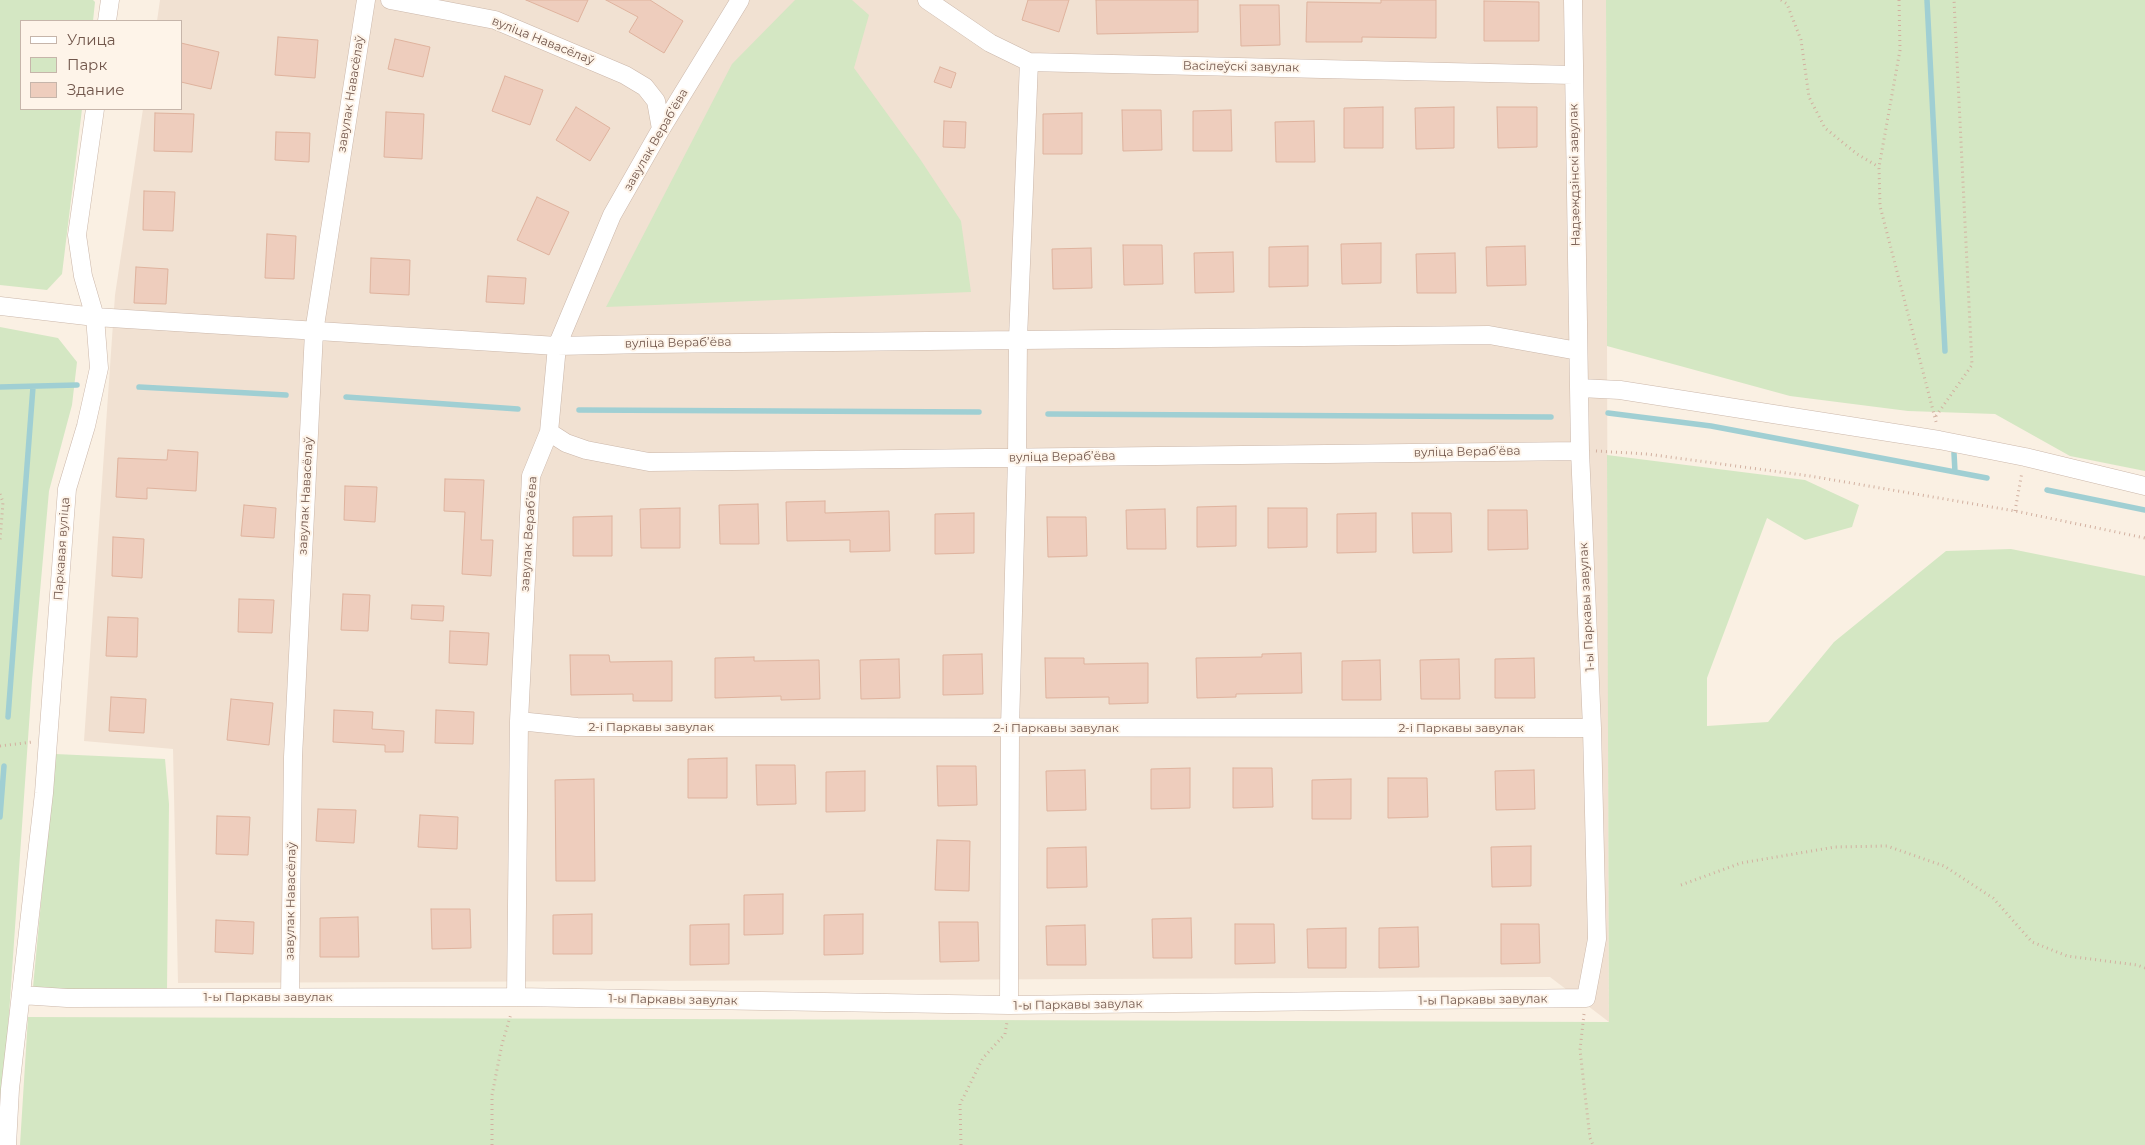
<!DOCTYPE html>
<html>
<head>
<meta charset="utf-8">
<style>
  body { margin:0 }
  #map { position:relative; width:2145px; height:1145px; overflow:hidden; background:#faf0e3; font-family:Montserrat,sans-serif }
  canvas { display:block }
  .legend { position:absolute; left:20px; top:20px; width:162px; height:90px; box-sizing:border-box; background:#fef4e9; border:1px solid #c6b5aa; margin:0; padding:6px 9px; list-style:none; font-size:15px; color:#71564b }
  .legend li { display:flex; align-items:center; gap:10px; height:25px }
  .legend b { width:25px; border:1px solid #c6b5aa }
</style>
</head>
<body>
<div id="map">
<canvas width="2145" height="1145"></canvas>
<ul class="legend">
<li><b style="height:6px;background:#fff"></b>Улица</li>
<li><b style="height:14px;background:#d4e7c3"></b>Парк</li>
<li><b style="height:14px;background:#eecdbd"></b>Здание</li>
</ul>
</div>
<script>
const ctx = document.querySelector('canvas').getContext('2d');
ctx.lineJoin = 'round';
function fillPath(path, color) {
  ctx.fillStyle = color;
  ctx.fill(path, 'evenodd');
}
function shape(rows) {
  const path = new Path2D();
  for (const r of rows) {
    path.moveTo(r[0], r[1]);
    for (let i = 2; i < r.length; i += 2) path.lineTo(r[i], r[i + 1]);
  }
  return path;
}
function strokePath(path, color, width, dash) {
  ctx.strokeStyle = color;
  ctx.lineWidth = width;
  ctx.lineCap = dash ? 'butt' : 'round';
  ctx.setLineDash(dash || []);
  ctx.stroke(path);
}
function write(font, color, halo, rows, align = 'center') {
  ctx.font = font + ' Montserrat,sans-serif';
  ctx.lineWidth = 4;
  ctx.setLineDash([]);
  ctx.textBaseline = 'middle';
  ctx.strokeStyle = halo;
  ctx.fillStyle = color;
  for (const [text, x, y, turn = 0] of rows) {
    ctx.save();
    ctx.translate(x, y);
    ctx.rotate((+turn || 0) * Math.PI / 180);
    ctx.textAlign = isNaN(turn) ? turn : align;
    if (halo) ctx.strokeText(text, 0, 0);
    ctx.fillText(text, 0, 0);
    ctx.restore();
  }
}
fillPath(shape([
  [160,0,1606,0,1609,1022,1550,977,178,983,173,749,84,741,115,295,143,109,181,109,181,21,157,21]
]), '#f1e1d2');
fillPath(shape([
  [0,0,93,0,95,2,93,21,21,21,21,109,82,109,62,274,47,290,0,285],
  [795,0,852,0,869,15,854,68,920,159,961,221,971,292,606,307,732,64],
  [1606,0,2145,0,2145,471,2070,456,1995,414,1908,411,1790,396,1607,346],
  [0,327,58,338,77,362,72,405,49,491,32,681,0,1145],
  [1607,455,1805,480,1859,505,1852,527,1805,540,1767,518,1707,678,1707,726,1768,722,1834,642,1946,551,2011,549,2145,576,2145,1145,20,1145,28,1017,1609,1022],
  [55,754,165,759,169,804,167,990,71,992,33,987]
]), '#d4e7c3');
strokePath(shape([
  [1927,0,1945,351],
  [0,387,77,385],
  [139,387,286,395],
  [346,397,518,409],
  [579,410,979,412],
  [1608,413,1711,426,1987,478],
  [1048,414,1551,417],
  [1954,453,1955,472],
  [2047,490,2145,510],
  [8,717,33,387],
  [0,817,4,766]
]), '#a0cfd3', 5.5);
const building = shape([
  [526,0,588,0,578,22,526,0],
  [606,0,650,0,683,21,664,53,629,32,638,17,606,0],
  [1028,0,1069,0,1059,32,1022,20,1028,0],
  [1096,0,1198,0,1198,32,1097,34,1096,0],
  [1381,0,1436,0,1436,38,1362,37,1362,42,1306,42,1307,2,1381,3,1381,0],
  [1484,1,1539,2,1539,41,1484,41,1484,1],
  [1240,5,1279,5,1280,45,1241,46,1240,5],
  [278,37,318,40,315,78,275,75,278,37],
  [395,39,430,47,423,77,388,69,395,39],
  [181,43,219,52,211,89,181,82,181,43],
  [940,67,956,73,951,88,934,82,940,67],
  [505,76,543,90,530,125,492,111,505,76],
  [576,107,610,128,590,161,556,140,576,107],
  [1383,107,1383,148,1344,148,1344,108,1383,107],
  [1454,107,1454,148,1416,149,1415,108,1454,107],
  [1497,107,1537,107,1537,147,1498,148,1497,107],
  [1122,110,1161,110,1162,150,1123,151,1122,110],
  [1231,110,1232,151,1193,151,1193,111,1231,110],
  [386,112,424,114,422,159,384,157,386,112],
  [155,113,194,114,192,152,154,151,155,113],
  [1082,113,1082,154,1043,154,1043,114,1082,113],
  [944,121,966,122,965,148,943,147,944,121],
  [1314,121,1315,162,1276,162,1275,122,1314,121],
  [276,132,310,133,309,162,275,160,276,132],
  [144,191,175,192,173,231,143,230,144,191],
  [537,197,569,212,549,255,517,240,537,197],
  [267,234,296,236,294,279,265,278,267,234],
  [1381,243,1381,283,1342,284,1341,244,1381,243],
  [1123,245,1162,245,1163,284,1124,285,1123,245],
  [1308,246,1308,286,1269,287,1269,247,1308,246],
  [1525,246,1526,285,1487,286,1486,247,1525,246],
  [1091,248,1092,288,1053,289,1052,249,1091,248],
  [1233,252,1234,292,1195,293,1194,253,1233,252],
  [1455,253,1456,293,1417,293,1416,254,1455,253],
  [371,258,410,260,409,295,370,293,371,258],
  [136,267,168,269,166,304,134,303,136,267],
  [488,276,526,278,524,304,486,302,488,276],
  [168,450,198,452,196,491,147,488,147,499,116,497,118,458,167,460,168,450],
  [445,479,484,480,481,540,493,540,491,576,462,574,465,512,444,511,445,479],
  [345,486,377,487,375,522,344,520,345,486],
  [825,501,825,513,889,511,890,551,850,552,850,540,787,541,786,502,825,501],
  [758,504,759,544,720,544,719,505,758,504],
  [244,505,276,508,274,538,241,536,244,505],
  [1236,506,1236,546,1197,547,1197,507,1236,506],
  [680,508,680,548,641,548,640,509,680,508],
  [1268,508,1307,508,1307,547,1268,548,1268,508],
  [1165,509,1166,549,1127,549,1126,510,1165,509],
  [1488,510,1527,510,1528,549,1488,550,1488,510],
  [974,513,974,553,935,554,935,514,974,513],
  [1376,513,1376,552,1337,553,1337,514,1376,513],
  [1412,513,1451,513,1452,552,1413,553,1412,513],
  [612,516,612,556,573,556,573,517,612,516],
  [1047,517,1086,517,1087,556,1048,557,1047,517],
  [113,537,144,539,142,578,112,576,113,537],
  [343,594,370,595,368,631,341,630,343,594],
  [239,599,274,600,272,633,238,632,239,599],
  [412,605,444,606,443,621,411,619,412,605],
  [108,617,138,618,137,657,106,656,108,617],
  [450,631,489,633,487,665,449,663,450,631],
  [1301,653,1302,693,1236,694,1236,697,1197,698,1196,658,1262,657,1262,654,1301,653],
  [982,654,983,694,943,695,943,655,982,654],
  [570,655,609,655,610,662,672,661,672,701,633,701,633,694,571,695,570,655],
  [754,657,754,661,819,660,820,699,781,700,781,696,715,698,715,658,754,657],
  [1045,658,1084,658,1084,664,1148,663,1148,703,1109,704,1109,697,1046,698,1045,658],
  [1534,658,1535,698,1495,698,1495,659,1534,658],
  [899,659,900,698,861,699,860,660,899,659],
  [1459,659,1460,699,1421,699,1420,660,1459,659],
  [1380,660,1381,700,1342,700,1342,661,1380,660],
  [111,697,146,699,144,733,109,731,111,697],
  [231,699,273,703,269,745,227,740,231,699],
  [334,710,373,712,372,729,404,731,403,752,385,752,385,745,333,742,334,710],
  [436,710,474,712,473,744,435,743,436,710],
  [727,758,727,798,688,798,688,759,727,758],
  [756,765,795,765,796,804,757,805,756,765],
  [937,766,976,766,977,805,938,806,937,766],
  [1190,768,1190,808,1151,809,1151,769,1190,768],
  [1233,768,1272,768,1273,807,1233,808,1233,768],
  [1085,770,1086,810,1047,811,1046,771,1085,770],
  [1534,770,1535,809,1496,810,1495,771,1534,770],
  [865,771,865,811,826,812,826,772,865,771],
  [1388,778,1427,778,1428,817,1388,818,1388,778],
  [594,779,595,881,556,881,555,780,594,779],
  [1351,779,1351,819,1312,819,1312,780,1351,779],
  [318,809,356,810,354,843,316,841,318,809],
  [420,815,458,817,457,849,418,847,420,815],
  [217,816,250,817,248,855,216,854,217,816],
  [937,840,970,841,969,891,935,890,937,840],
  [1531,846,1531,886,1492,887,1491,847,1531,846],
  [1086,847,1087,887,1047,888,1047,848,1086,847],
  [783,894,783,934,744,935,744,895,783,894],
  [431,909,470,909,471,948,432,949,431,909],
  [592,914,592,954,553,954,553,915,592,914],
  [863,914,863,954,824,955,824,915,863,914],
  [358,917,359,957,320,957,320,918,358,917],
  [1191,918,1192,958,1153,958,1152,919,1191,918],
  [216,920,254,922,253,954,215,952,216,920],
  [939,922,978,922,979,961,940,962,939,922],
  [729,924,729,964,690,965,690,925,729,924],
  [1235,924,1274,924,1275,963,1235,964,1235,924],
  [1501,924,1539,924,1540,963,1501,964,1501,924],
  [1085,925,1086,965,1047,965,1046,926,1085,925],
  [1418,927,1419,967,1379,968,1379,928,1418,927],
  [1346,928,1346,968,1308,968,1307,929,1346,928]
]);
fillPath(building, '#eecdbd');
strokePath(building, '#dfb39e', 1);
const minor = shape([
  [390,0,495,20,625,75,645,87,656,101,661,129],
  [927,0,990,43,1029,62,1573,75],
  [107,21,110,0],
  [0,306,95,317,557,346,647,344,1489,335,1578,351],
  [1580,388,1620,390,1939,440,2025,457,2145,486],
  [549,432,566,443,586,450,649,462,1580,451],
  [519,721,577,727,1592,728],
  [21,995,67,998,516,997,1009,1005,1586,998,1597,939,1592,728,1580,451,1573,0],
  [290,997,293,757,314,332,366,0],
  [516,997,519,721,531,476,549,432,557,346,612,215,661,129,740,0],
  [1009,1005,1010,728,1017,457,1018,339,1029,62],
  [7,1145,10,1089,44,793,67,489,86,426,99,368,95,317,83,276,77,235,95,109]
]);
strokePath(minor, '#cbb7aa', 19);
strokePath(shape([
  [1781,0,1787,4,1801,40,1809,97,1825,128,1857,154,1879,167],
  [1899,0,1900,50,1879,167,1880,206,1936,422],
  [1936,416,1972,365,1954,0],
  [1596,451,1647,454,1810,476,2015,511,2145,538],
  [0,494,3,502,0,541],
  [2015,511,2022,472],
  [0,746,32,742],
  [1681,885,1741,863,1835,847,1887,846,1944,866,1993,898,2032,942,2067,956,2137,965,2145,968],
  [1584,1014,1580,1050,1590,1138,1593,1145],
  [492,1145,492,1095,502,1044,511,1014],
  [961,1145,960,1104,983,1058,1005,1034,1007,1022]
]), '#d2b0a0', 3, [1, 4]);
strokePath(minor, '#fff', 18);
write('12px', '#71564b', '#fef4e9', [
  ["вуліца Навасёлаў",543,41,22],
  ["Васілеўскі завулак",1241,67,1],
  ["завулак Навасёлаў",351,94,-81],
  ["завулак Верабʼёва",656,140,-60],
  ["Надзеждзінскі завулак",1575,175,-91],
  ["вуліца Верабʼёва",678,343,-1],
  ["вуліца Верабʼёва",1467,452,-1],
  ["вуліца Верабʼёва",1062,457,-1],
  ["завулак Навасёлаў",306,496,-87],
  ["завулак Верабʼёва",529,534,-86],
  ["Паркавая вуліца",62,549,-86],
  ["1-ы Паркавы завулак",1587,607,-93],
  ["2-і Паркавы завулак",651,727],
  ["2-і Паркавы завулак",1056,728],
  ["2-і Паркавы завулак",1461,728],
  ["завулак Навасёлаў",291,901,-89],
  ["1-ы Паркавы завулак",268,997],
  ["1-ы Паркавы завулак",673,1000,1],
  ["1-ы Паркавы завулак",1483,1000,-1],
  ["1-ы Паркавы завулак",1078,1005,-1]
]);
</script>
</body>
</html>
